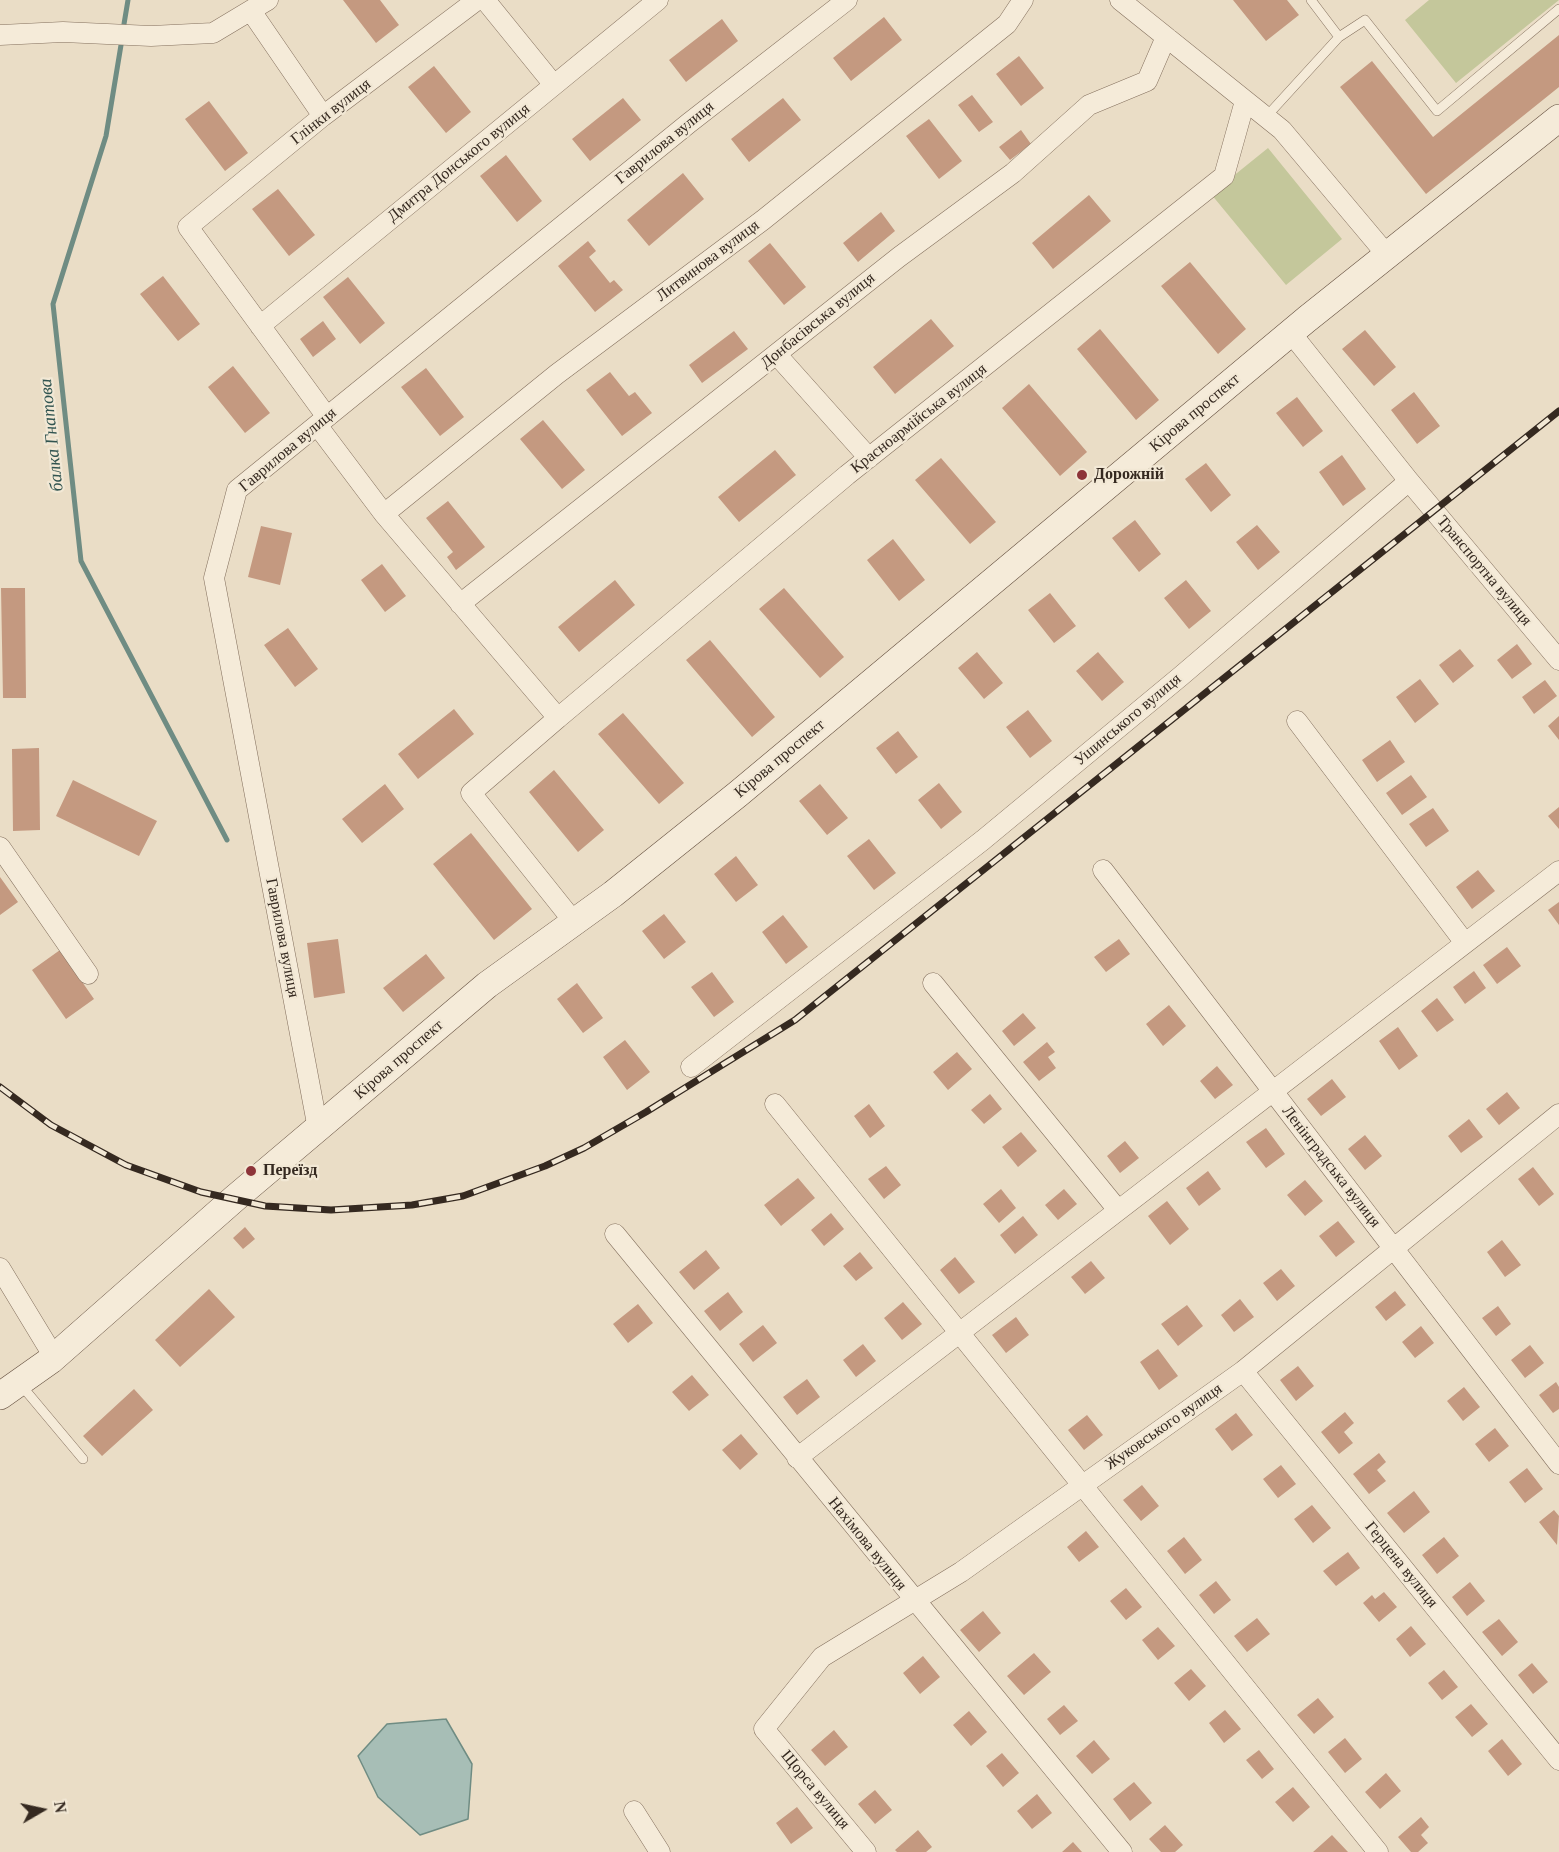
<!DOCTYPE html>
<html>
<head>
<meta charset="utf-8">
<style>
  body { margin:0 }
  #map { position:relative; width:1559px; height:1852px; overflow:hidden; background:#eaddc6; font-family:Georgia,serif }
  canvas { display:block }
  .north { position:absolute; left:12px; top:1780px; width:60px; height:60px; -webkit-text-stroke:4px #f2e8d5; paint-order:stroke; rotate:81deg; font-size:16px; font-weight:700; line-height:24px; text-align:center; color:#352920 }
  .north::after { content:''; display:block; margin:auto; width:21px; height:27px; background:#352920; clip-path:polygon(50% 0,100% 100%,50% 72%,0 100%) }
</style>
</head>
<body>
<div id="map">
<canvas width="1559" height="1852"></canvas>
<div class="north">N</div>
</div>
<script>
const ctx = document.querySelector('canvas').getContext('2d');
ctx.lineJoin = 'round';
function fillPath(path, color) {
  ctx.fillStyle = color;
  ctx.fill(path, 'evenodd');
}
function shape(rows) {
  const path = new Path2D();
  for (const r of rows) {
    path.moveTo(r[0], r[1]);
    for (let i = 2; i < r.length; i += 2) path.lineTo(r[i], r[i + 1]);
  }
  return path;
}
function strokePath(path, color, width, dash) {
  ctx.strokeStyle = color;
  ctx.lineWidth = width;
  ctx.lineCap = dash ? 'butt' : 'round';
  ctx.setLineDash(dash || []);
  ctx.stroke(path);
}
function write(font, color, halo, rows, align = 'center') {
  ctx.font = font + ' Georgia,serif';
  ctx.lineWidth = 4.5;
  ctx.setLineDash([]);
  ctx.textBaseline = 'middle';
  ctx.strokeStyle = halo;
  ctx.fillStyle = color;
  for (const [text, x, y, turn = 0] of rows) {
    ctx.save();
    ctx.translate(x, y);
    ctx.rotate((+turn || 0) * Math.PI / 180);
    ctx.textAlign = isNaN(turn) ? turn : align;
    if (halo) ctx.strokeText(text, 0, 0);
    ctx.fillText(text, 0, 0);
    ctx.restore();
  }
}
fillPath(shape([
  [1429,0,1559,0,1456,83,1405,20],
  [1268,148,1342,239,1286,285,1211,194]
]), '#c4c79b');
const water = shape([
  [446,1719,472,1764,468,1819,420,1835,378,1797,358,1756,387,1724,446,1719]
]);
fillPath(water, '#a7beb6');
strokePath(water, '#6f8c83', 1.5);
strokePath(shape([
  [123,30,128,0],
  [122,39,106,136,53,304,81,561,227,840]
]), '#6f8c83', 5);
fillPath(shape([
  [343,0,380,0,399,25,376,43],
  [1233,0,1287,0,1299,15,1266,41],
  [884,17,902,40,851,81,833,58],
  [722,19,738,41,686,82,669,60],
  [1559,35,1559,87,1426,194,1340,87,1372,61,1433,137],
  [1019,56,1044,88,1021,106,996,74],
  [434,66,471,112,446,133,408,87],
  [972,95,993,122,979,132,958,105],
  [623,98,641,120,590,161,572,139],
  [783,98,801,120,749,162,731,139],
  [209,101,248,153,225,171,185,119],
  [929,119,962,161,939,179,906,136],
  [1021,130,1031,144,1010,160,999,147],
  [506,155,542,201,517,222,480,176],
  [683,173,704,199,649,246,627,220],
  [278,189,315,235,289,256,252,209],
  [1089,195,1111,221,1053,269,1032,243],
  [881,212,895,231,858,262,843,243],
  [588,241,596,251,589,257,610,283,614,280,623,290,595,312,558,266],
  [770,243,806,287,784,305,748,261],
  [1190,262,1246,329,1218,354,1161,286],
  [163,276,200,324,178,341,140,294],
  [348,277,385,323,360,344,323,297],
  [931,319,954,346,895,394,873,367],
  [323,321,336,339,313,357,300,339],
  [1100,329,1159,400,1136,420,1077,349],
  [1365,330,1396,367,1374,386,1342,349],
  [734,331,748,349,702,383,689,365],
  [233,366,270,413,245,433,208,387],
  [426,368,464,417,440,436,401,387],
  [610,372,629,396,635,392,652,413,622,436,586,390],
  [1029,384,1087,452,1060,476,1002,408],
  [1414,392,1440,426,1417,444,1391,410],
  [1297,397,1323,431,1303,447,1276,413],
  [543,420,585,470,562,489,520,439],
  [775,450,796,475,739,522,718,497],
  [1342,455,1366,489,1343,506,1319,472],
  [941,458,996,522,970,544,915,480],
  [1206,463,1231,495,1211,512,1185,479],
  [448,501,485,547,456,570,447,557,453,552,426,518],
  [1135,520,1161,554,1139,572,1112,538],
  [1257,525,1280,552,1258,570,1236,542],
  [261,526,292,533,280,585,248,577],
  [893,539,925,580,899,601,867,560],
  [382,564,406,596,385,612,361,580],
  [615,580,635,605,579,652,558,627],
  [1186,580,1211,611,1189,629,1164,598],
  [1,588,25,588,26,698,3,698],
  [784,588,844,657,820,678,759,609],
  [1050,593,1076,626,1054,643,1028,610],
  [288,628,318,669,295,687,264,645],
  [710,640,775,717,752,737,686,660],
  [1517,644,1532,664,1512,679,1497,660],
  [1460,649,1474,666,1453,683,1439,665],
  [977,652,1003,683,984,699,958,668],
  [1098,652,1124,682,1102,701,1076,671],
  [1420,679,1439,704,1415,723,1396,697],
  [1545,680,1557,696,1534,714,1522,697],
  [454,709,474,734,418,779,398,754],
  [1028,710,1052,741,1030,758,1006,727],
  [623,713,684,783,659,804,598,734],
  [1559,716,1559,740,1548,726],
  [898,731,918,757,896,774,876,748],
  [1390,740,1405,762,1377,782,1362,760],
  [39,748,40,830,13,831,12,749],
  [554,770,604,830,578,852,529,792],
  [1411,775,1427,797,1402,815,1386,793],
  [73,780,157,821,139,856,56,816],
  [939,783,962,812,941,829,918,800],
  [385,784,404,809,362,843,342,819],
  [820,784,848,818,827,835,799,801],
  [1559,807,1559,829,1548,816],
  [1433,808,1449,831,1426,847,1409,824],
  [471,833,532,909,494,940,433,864],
  [869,839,896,873,874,890,847,856],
  [736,856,758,885,736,902,714,874],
  [1478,870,1495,891,1472,909,1456,887],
  [0,877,18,902,0,915],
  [1559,902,1559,925,1548,910],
  [664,914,686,942,664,959,642,931],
  [783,915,808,947,786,964,762,932],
  [338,939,345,993,314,998,307,943],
  [1119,939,1130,954,1106,972,1094,957],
  [1507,947,1521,966,1497,984,1483,965],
  [60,950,94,999,66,1019,32,970],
  [426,954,445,978,403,1012,383,988],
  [1474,971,1486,988,1465,1004,1453,987],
  [712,972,734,1002,714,1017,691,987],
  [577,983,603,1018,583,1033,557,999],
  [1437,998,1454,1020,1437,1032,1421,1011],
  [1169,1005,1186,1026,1163,1046,1146,1024],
  [1023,1013,1036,1028,1014,1046,1002,1031],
  [1398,1027,1418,1056,1399,1070,1379,1041],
  [625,1040,650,1072,627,1090,603,1057],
  [1047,1042,1055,1052,1048,1057,1056,1068,1039,1081,1023,1062],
  [957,1052,972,1069,948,1090,933,1072],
  [1217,1066,1233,1085,1215,1099,1200,1081],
  [1332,1079,1346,1097,1321,1116,1307,1099],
  [1507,1092,1520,1108,1499,1125,1486,1109],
  [990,1094,1002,1109,984,1124,971,1110],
  [869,1104,885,1126,870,1138,854,1116],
  [1469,1119,1483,1137,1461,1153,1448,1136],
  [1266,1128,1285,1154,1266,1168,1246,1142],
  [1021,1132,1037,1151,1018,1167,1002,1147],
  [1365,1135,1382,1156,1365,1170,1348,1149],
  [1125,1141,1139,1158,1120,1173,1107,1156],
  [886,1166,901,1185,884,1199,868,1179],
  [1533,1167,1554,1194,1539,1206,1518,1179],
  [1208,1171,1221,1189,1199,1206,1186,1188],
  [798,1178,815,1198,781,1226,764,1205],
  [1305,1180,1323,1201,1305,1216,1287,1195],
  [1001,1189,1016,1208,999,1223,983,1204],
  [1064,1189,1077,1204,1058,1220,1045,1205],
  [1167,1201,1189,1229,1170,1245,1148,1216],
  [831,1213,844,1229,824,1246,811,1230],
  [1023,1216,1038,1235,1015,1254,1000,1235],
  [1338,1221,1355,1242,1336,1257,1319,1236],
  [245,1227,255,1239,243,1249,233,1238],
  [1502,1240,1521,1265,1505,1277,1487,1252],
  [706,1250,720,1268,694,1290,679,1272],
  [860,1252,873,1268,856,1281,843,1266],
  [955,1257,975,1282,959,1294,940,1270],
  [1091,1261,1105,1278,1085,1294,1071,1277],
  [1281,1269,1295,1286,1277,1301,1263,1283],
  [209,1289,235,1317,180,1367,155,1340],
  [1395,1291,1406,1305,1386,1321,1375,1307],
  [728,1292,743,1312,720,1331,704,1311],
  [1240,1299,1254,1317,1234,1332,1221,1315],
  [903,1302,922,1324,902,1340,884,1318],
  [638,1304,653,1323,628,1343,613,1324],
  [1187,1305,1203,1326,1178,1346,1161,1324],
  [1498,1306,1511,1324,1496,1336,1482,1318],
  [1016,1317,1029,1335,1006,1353,992,1335],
  [763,1325,777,1343,753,1362,739,1344],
  [1421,1326,1434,1343,1415,1358,1402,1342],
  [863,1344,876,1361,856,1377,843,1360],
  [1530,1345,1544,1363,1525,1378,1511,1360],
  [1158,1349,1178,1376,1159,1390,1140,1362],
  [1298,1366,1314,1386,1296,1401,1280,1380],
  [692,1375,709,1395,689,1411,672,1392],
  [807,1379,820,1397,797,1415,783,1397],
  [1556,1382,1559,1387,1559,1409,1553,1413,1539,1395],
  [1464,1387,1480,1407,1463,1421,1447,1401],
  [134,1389,153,1410,102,1456,83,1436],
  [1345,1412,1354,1423,1344,1432,1353,1443,1339,1454,1321,1432],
  [1236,1413,1253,1435,1232,1451,1215,1429],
  [1087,1415,1103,1435,1084,1450,1068,1430],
  [1495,1428,1509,1446,1489,1462,1475,1444],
  [741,1434,758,1454,740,1470,722,1450],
  [1379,1453,1386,1462,1377,1470,1386,1481,1369,1494,1353,1474],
  [1281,1465,1296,1484,1278,1498,1263,1479],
  [1527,1468,1543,1489,1525,1503,1509,1482],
  [1142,1485,1159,1506,1141,1521,1123,1500],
  [1414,1491,1430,1512,1404,1533,1387,1513],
  [1312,1505,1331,1528,1313,1543,1294,1519],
  [1554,1510,1559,1516,1557,1545,1539,1522],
  [1086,1531,1099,1547,1079,1562,1067,1547],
  [1184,1537,1202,1560,1185,1574,1167,1551],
  [1444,1537,1459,1556,1437,1574,1422,1555],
  [1348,1552,1360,1568,1336,1586,1323,1571],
  [1216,1581,1231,1600,1214,1614,1199,1595],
  [1470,1582,1485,1601,1467,1616,1452,1597],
  [1126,1588,1142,1607,1126,1620,1110,1601],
  [1384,1592,1397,1607,1379,1622,1363,1603,1372,1595,1375,1599],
  [983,1611,1001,1633,979,1652,960,1630],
  [1257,1618,1270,1634,1247,1652,1234,1636],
  [1499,1619,1518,1642,1502,1656,1482,1632],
  [1411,1626,1426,1644,1410,1657,1396,1639],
  [1158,1627,1175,1646,1158,1660,1142,1640],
  [1034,1653,1051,1672,1024,1695,1007,1676],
  [923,1656,940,1677,920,1694,903,1673],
  [1532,1663,1548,1682,1533,1694,1518,1675],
  [1191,1669,1206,1686,1189,1701,1174,1683],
  [1444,1670,1458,1687,1442,1700,1428,1683],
  [1318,1698,1334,1717,1314,1734,1297,1715],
  [1471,1704,1488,1724,1472,1737,1455,1717],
  [1064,1705,1078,1721,1060,1735,1047,1719],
  [1225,1710,1241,1729,1224,1743,1209,1723],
  [969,1711,987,1732,971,1746,953,1725],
  [834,1730,848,1747,825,1766,811,1750],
  [1345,1738,1362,1759,1345,1773,1328,1752],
  [1502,1739,1522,1764,1508,1776,1488,1751],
  [1094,1740,1110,1759,1092,1774,1076,1756],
  [1259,1750,1274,1769,1262,1779,1246,1760],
  [1002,1753,1019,1773,1003,1787,986,1766],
  [1386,1773,1401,1791,1380,1809,1365,1792],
  [1134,1782,1152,1803,1130,1821,1113,1799],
  [1293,1787,1310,1807,1293,1822,1275,1802],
  [875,1790,892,1810,875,1824,858,1804],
  [1037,1794,1052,1813,1032,1829,1017,1811],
  [797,1807,813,1828,791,1844,776,1823],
  [1421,1817,1429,1827,1421,1835,1428,1843,1418,1852,1411,1852,1398,1837],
  [1165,1825,1183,1845,1175,1852,1161,1852,1149,1839],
  [918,1830,932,1847,926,1852,897,1852,895,1850],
  [1332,1835,1348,1852,1313,1852],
  [1073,1842,1082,1852,1062,1852]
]), '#c49980');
const lane = shape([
  [1339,37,1365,20,1437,111,1559,9],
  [1266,117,1339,37,1311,0],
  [21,1385,83,1459]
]);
const street = shape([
  [485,0,554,85],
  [1120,0,1282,130,1387,255],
  [251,11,323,116],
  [0,35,63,32,151,36,213,33,268,0],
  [260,326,658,0],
  [777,355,869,458],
  [327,417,188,227,323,116,477,0],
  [317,425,384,514,558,718,471,793,574,922],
  [1409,481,1559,660],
  [384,514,557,374,763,220,1007,24,1023,0],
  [460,604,899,257,1013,173,1089,105,1147,81,1166,37],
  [558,718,847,475,1224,176,1245,101],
  [1297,721,1465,943],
  [0,847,88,974],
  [1103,870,1559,1464],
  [933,983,1118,1210],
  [691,1067,983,840,1181,676,1409,481,1291,333],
  [775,1104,1378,1852],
  [318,1129,214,578,237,490,689,123,847,0],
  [615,1234,1122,1852],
  [0,1268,54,1357],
  [1243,1371,1559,1760],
  [797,1458,1559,871],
  [634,1811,660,1852],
  [866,1852,764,1729,822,1657,961,1572,1243,1371,1559,1114]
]);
const secondary = shape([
  [0,1396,51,1360,234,1199,487,985,613,894,738,794,1307,319,1559,118]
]);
strokePath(lane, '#84705e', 10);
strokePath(street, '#84705e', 21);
strokePath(secondary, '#665141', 28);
strokePath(lane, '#f5ebd9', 9);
strokePath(street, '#f5ebd9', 20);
strokePath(secondary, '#f5ebd9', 27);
const rail = shape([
  [0,1087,51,1125,126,1165,201,1192,265,1206,331,1210,412,1205,463,1196,545,1166,584,1148,646,1112,795,1020,1559,411]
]);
strokePath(rail, '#352920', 7);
strokePath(rail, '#f2e8d5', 4.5, [14]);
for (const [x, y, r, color] of [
  [1082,475,6,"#8d3439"],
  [251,1171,6,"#8d3439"]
]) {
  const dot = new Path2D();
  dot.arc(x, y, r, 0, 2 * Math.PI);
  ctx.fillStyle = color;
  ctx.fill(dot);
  strokePath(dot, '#f2e8d5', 2);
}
write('16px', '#352920', '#f2e8d5', [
  ["Глінки вулиця",331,112,-38],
  ["Гаврилова вулиця",665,143,-39],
  ["Дмитра Донського вулиця",459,163,-39],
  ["Литвинова вулиця",708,261,-37],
  ["Донбасівська вулиця",818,321,-39],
  ["Кірова проспект",1195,413,-40],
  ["Красноармійська вулиця",919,419,-38],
  ["Гаврилова вулиця",288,450,-40],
  ["Транспортна вулиця",1484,571,50],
  ["Ушинського вулиця",1128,720,-40],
  ["Кірова проспект",780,759,-40],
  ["Гаврилова вулиця",282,938,79],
  ["Кірова проспект",399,1060,-41],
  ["Ленінградська вулиця",1331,1167,52],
  ["Жуковського вулиця",1164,1427,-35],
  ["Нахімова вулиця",867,1544,51],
  ["Герцена вулиця",1401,1565,51],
  ["Щорса вулиця",815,1790,50]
]);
write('bold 16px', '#352920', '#f2e8d5', [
  ["Дорожній",1094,475],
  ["Переїзд",263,1171]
], 'left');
write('italic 18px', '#315450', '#f2e8d5', [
  ["балка Гнатова",52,435,-96]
]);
</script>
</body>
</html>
